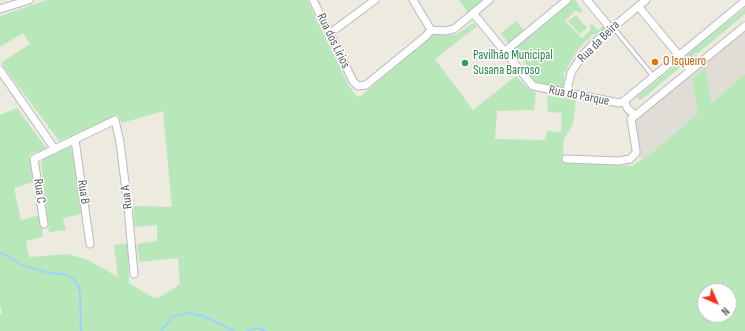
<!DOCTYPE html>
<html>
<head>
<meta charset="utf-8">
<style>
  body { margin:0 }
  #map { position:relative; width:745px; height:331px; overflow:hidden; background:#edeadf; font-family:"Sofia Sans Condensed",sans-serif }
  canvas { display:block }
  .north { position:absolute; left:697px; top:283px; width:40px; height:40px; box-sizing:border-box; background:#fff; border:1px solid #bcbec0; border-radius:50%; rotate:135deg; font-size:11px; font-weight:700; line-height:16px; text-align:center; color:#585c62 }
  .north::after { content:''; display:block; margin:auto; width:14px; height:18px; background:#f92f19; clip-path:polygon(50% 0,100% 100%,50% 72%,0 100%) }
</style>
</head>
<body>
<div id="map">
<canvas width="745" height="331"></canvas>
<div class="north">N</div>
</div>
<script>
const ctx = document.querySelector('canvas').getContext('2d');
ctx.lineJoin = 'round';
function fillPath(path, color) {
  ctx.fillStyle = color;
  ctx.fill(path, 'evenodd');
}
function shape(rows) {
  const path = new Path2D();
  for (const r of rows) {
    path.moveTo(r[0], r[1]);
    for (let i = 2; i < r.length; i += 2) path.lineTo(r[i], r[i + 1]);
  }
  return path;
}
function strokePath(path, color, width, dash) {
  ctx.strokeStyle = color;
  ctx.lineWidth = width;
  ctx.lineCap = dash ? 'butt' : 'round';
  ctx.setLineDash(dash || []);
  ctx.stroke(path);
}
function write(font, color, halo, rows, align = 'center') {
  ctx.font = font + ' "Sofia Sans Condensed",sans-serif';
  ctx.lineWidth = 3;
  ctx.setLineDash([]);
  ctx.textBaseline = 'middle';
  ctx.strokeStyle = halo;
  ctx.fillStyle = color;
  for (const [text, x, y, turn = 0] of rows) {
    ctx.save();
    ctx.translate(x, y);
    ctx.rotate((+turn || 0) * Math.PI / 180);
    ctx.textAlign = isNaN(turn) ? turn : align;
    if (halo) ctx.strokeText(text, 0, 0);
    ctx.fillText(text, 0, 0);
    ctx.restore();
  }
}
fillPath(shape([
  [745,28,745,74,712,103,704,68,692,79,698,113,653,153,641,159,632,120]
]), '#e0ddd7');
fillPath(shape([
  [47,0,307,0,349,86,357,97,361,96,434,34,456,35,473,23,477,26,435,59,473,110,516,76,528,88,536,93,534,110,497,111,495,139,545,140,547,131,561,132,562,113,548,112,547,96,576,100,573,124,563,141,564,162,632,166,653,152,698,113,692,79,705,67,712,103,745,74,745,331,0,331,0,314,2,314,0,305,0,115,17,108,46,148,29,155,33,182,14,188,21,220,41,215,43,237,26,241,29,257,68,254,88,260,118,277,114,245,128,243,129,283,152,297,159,298,180,284,178,258,139,262,137,244,157,241,157,225,135,227,133,206,172,207,163,111,122,123,118,115,59,141,1,63,30,44,23,33,0,47,0,16],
  [705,291,729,291,729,315,705,315],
  [459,0,485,0,468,13],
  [570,0,575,0,583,11,581,13,575,11,565,21,582,38,591,30,590,25,592,24,598,30,603,26,605,28,601,33,592,35,579,48,563,75,565,79,562,88,560,89,536,84,529,78,532,72,513,48],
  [745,8,745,14,691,59,687,58,687,54],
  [576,15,587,28,580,34,568,21],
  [516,21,525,32,509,44,501,33],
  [677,64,680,64,679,68,641,100,637,99,638,96],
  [70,147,73,148,81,214,63,218,66,230,49,232,41,163,43,159]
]), '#b8e8b9');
strokePath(shape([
  [0,252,22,265,45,272,68,275,72,278,78,285,80,293,81,331],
  [161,331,172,317,189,313,203,316,235,331],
  [247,331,258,328,266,331]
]), '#9dd2ff', 2);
const service = shape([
  [613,27,653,76]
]);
const minor = shape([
  [313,0,353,81,358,86,366,85,426,36,431,30],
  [413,0,431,30],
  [587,0,611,29],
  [638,6,691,70],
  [0,9,29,0],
  [473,13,533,86,619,103,624,101,745,1],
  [431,30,445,31,454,29,489,0],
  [329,34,375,0],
  [504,52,567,0],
  [0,70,54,148],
  [566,94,571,73,582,56,594,43,646,0],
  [624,101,628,109,635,115],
  [75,140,90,244],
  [566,159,618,161,630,159,636,153,636,150,631,119,745,26],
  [44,224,34,159,115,120,120,142,128,207,134,274]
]);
strokePath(service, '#b7bac0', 5.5);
strokePath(minor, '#b7bac0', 9);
strokePath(service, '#fff', 3.5);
strokePath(minor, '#fff', 7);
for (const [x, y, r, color] of [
  [655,62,4,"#e8710a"],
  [465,63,4,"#2e9e5b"]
]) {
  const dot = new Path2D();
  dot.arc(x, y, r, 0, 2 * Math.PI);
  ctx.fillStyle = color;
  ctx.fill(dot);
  strokePath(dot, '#fff', 1.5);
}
write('13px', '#585c62', '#fff', [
  ["Rua dos Lírios",333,41,64],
  ["Rua da Beira",599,42,-45],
  ["Rua do Parque",579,96,11],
  ["Rua C",39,191,82],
  ["Rua B",83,192,82],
  ["Rua A",127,197,-97]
]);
write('13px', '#27864d', '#fff', [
  ["Pavilhão Municipal",473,56],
  ["Susana Barroso",473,71]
], 'left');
write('13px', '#c56008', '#fff', [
  ["O Isqueiro",663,62]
], 'left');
</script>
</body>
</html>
